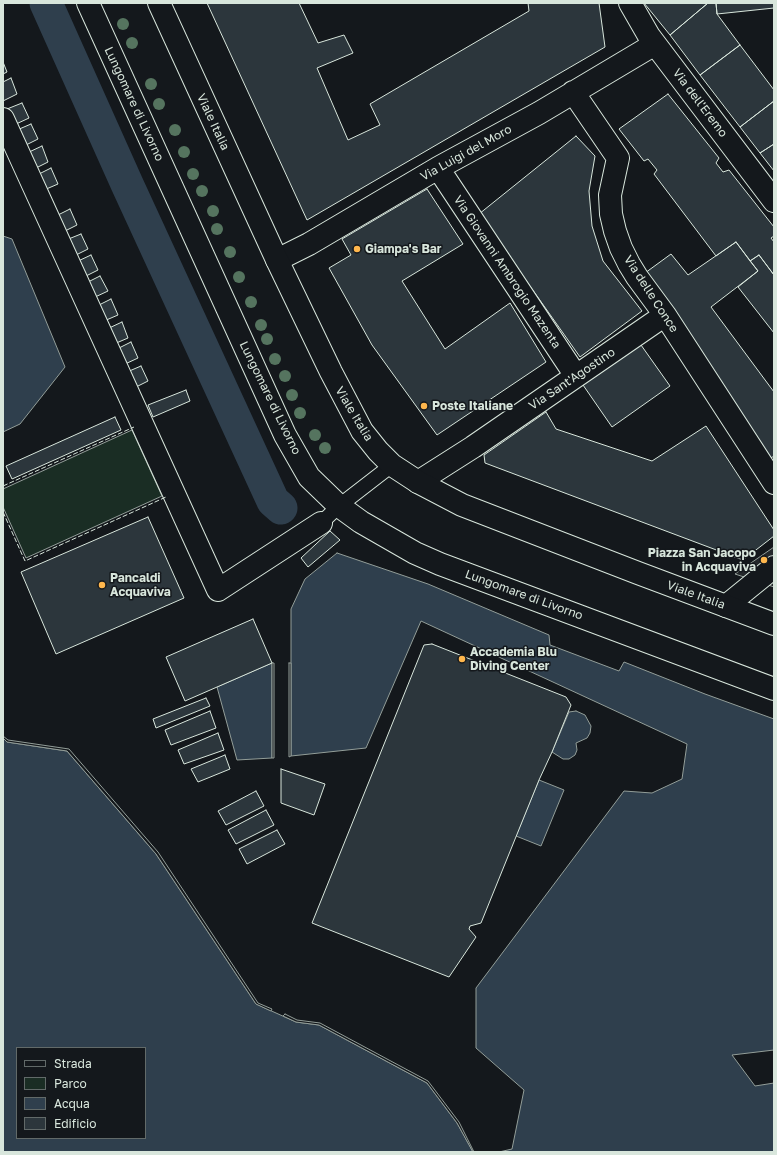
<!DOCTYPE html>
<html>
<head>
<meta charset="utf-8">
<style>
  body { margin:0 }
  #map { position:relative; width:777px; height:1155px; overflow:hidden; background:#14181c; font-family:"Golos Text",sans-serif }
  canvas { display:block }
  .frame { position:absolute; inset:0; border:4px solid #d8e6dc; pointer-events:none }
  .legend { position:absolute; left:16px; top:1047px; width:130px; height:92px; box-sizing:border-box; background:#14181c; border:1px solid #626a69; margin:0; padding:5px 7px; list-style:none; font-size:12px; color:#d8e6dc }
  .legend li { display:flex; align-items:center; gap:8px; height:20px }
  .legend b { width:20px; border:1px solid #626a69 }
</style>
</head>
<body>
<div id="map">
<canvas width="777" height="1155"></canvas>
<div class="frame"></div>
<ul class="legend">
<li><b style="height:5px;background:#14181c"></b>Strada</li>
<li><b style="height:11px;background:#1a2d24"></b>Parco</li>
<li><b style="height:11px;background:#2f3f4d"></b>Acqua</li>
<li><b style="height:11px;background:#2c363c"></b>Edificio</li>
</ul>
</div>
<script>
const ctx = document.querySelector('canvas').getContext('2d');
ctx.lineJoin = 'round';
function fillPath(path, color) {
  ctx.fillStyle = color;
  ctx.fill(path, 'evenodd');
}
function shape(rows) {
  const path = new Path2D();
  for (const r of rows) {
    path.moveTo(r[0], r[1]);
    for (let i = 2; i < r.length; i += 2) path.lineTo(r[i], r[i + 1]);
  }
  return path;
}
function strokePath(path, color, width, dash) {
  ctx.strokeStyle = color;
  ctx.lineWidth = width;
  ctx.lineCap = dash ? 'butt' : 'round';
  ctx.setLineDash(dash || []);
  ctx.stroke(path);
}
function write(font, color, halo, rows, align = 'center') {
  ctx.font = font + ' "Golos Text",sans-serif';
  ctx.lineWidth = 3;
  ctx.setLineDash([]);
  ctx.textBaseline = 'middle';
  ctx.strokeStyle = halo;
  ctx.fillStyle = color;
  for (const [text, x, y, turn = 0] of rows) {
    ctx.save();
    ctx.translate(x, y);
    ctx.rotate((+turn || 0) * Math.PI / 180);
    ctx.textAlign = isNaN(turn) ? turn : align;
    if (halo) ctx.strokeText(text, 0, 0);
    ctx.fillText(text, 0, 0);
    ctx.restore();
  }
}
const green = shape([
  [132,430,162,496,26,558,3,507,3,489,132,430]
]);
fillPath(green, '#1a2d24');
strokePath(green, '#939e99', 1);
const parking = shape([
  [774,547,774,587,735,574,774,547]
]);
fillPath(parking, '#24282b');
strokePath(parking, '#939e99', 1);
const water = shape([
  [3,236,12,239,65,367,20,424,3,432,3,236],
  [337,553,428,584,549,635,550,645,619,671,624,662,705,694,774,719,774,1152,499,1152,512,1149,524,1090,476,1048,476,988,624,791,652,793,682,779,687,744,421,621,366,748,291,756,291,609,305,579,337,553],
  [272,663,272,758,237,760,217,687,272,663],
  [576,711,585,715,591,726,590,733,587,738,576,743,577,750,575,755,569,759,563,759,552,752,569,712,576,711],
  [3,738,7,742,67,751,156,854,256,1004,296,1022,319,1025,427,1083,457,1123,473,1152,3,1152,3,738],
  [17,1048,145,1048,145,1138,17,1138,17,1048],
  [539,780,564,790,541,846,516,836,539,780]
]);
fillPath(water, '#2f3f4d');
strokePath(water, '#939e99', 1);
const pier = shape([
  [272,663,274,663,274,758,272,758,272,663],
  [289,663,291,663,291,756,289,757,289,663],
  [3,736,8,740,69,749,158,852,258,1003,272,1009,271,1011,256,1004,156,854,67,751,7,742,3,738,3,736],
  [285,1014,297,1020,320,1023,428,1081,459,1122,474,1152,473,1152,457,1123,427,1083,319,1025,296,1022,283,1016,285,1014],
  [774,1050,774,1083,755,1086,732,1055,774,1050]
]);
fillPath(pier, '#14181c');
strokePath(pier, '#939e99', 1);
strokePath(shape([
  [46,3,127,184,273,501,281,508]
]), '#2f3f4d', 33);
const building = shape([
  [207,3,299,3,318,43,344,35,353,53,317,68,348,140,380,125,370,104,529,11,528,3,599,3,605,47,307,220,207,3],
  [644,3,708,3,670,35,644,3],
  [708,3,716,3,717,14,740,45,700,75,670,35,708,3],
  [716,3,774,3,774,8,717,14,716,3],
  [740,45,774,90,774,101,740,127,700,75,740,45],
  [3,62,7,72,3,74,3,62],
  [11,78,17,94,3,101,3,82,11,78],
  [668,94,719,158,716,163,723,172,729,170,774,227,774,236,771,238,774,242,774,275,759,255,750,261,736,242,716,256,654,174,657,170,648,159,644,161,619,129,668,94],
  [774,101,774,144,760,153,740,127,774,101],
  [22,103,29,118,14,125,7,109,22,103],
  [31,124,38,139,24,146,17,130,31,124],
  [576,136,595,156,589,191,592,226,603,261,642,311,580,357,479,214,576,136],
  [774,144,774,171,760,153,774,144],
  [42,146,48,162,34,169,27,153,42,146],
  [51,168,58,184,44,190,37,175,51,168],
  [427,189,463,244,402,281,445,349,510,303,546,362,437,435,372,345,329,268,351,255,342,239,427,189],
  [70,209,77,225,63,232,56,216,70,209],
  [81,234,88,249,74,256,66,240,81,234],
  [736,242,758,271,711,307,774,392,774,456,771,458,645,273,671,254,688,275,736,242],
  [91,255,98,270,84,277,76,262,91,255],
  [759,255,774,275,774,333,738,287,758,271,750,261,759,255],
  [100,276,108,291,93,298,86,283,100,276],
  [111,299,118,315,104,321,97,306,111,299],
  [122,322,128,338,114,344,107,329,122,322],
  [131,342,138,358,123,365,117,349,131,342],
  [641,345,670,386,612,427,583,385,641,345],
  [141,366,148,381,134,388,127,372,141,366],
  [186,390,190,401,153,417,148,405,186,390],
  [546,412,556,429,652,461,706,426,774,530,774,536,743,560,485,463,484,455,546,412],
  [115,417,121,430,12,479,6,466,115,417],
  [148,517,184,598,56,654,21,572,148,517],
  [330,531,340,540,308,567,301,558,330,531],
  [253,619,272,663,185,701,166,657,253,619],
  [432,644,566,697,571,705,552,752,539,780,481,923,470,926,469,929,476,937,449,977,312,923,424,645,432,644],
  [206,698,210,706,156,728,153,719,206,698],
  [210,711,216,728,171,745,165,730,210,711],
  [218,733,224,750,184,764,178,750,218,733],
  [225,755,230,769,198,782,191,769,225,755],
  [281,769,325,784,314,815,281,803,281,769],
  [256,791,264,806,226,825,218,811,256,791],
  [266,810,274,825,236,844,228,830,266,810],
  [277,830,285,844,247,864,239,849,277,830]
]);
fillPath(building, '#2c363c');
strokePath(building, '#d8e6dc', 1);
const lane = shape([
  [321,523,339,506,392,465]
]);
const street = shape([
  [88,3,285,435,309,477,339,506,361,522,415,553,440,564,774,689],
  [630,3,649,36,774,201],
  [573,92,618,158,610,195,611,214,615,231,621,248,629,264,637,277,665,315,774,483],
  [3,119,218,590,321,523],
  [438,168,576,376],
  [277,260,309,244,438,168,539,113,655,44],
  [418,482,473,447,665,315],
  [726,606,774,567]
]);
const secondary = shape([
  [159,3,277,260,331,372,362,431,378,451,392,465,418,482,462,505,638,573,774,624]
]);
strokePath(lane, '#d8e6dc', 16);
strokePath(street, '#d8e6dc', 24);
strokePath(secondary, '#d8e6dc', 24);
strokePath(lane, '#14181c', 14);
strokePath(street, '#14181c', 22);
strokePath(secondary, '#14181c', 22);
strokePath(shape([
  [3,486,134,427],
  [3,512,25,561,166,497]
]), '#d8e6dc', 1, [5, 2]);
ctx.fillStyle = '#55745f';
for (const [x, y] of [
  [123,24],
  [132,43],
  [151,84],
  [159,104],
  [175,130],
  [184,152],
  [193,174],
  [202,191],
  [213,211],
  [217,229],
  [230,252],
  [239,277],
  [251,302],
  [261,325],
  [267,339],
  [275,359],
  [285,376],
  [292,395],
  [300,413],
  [315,435],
  [325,448]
]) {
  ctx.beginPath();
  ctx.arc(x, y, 6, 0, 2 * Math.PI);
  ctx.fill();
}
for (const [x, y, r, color] of [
  [357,249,4,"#ffb74d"],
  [424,406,4,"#ffb74d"],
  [764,560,4,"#ffb74d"],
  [102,585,4,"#ffb74d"],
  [462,659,4,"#ffb74d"]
]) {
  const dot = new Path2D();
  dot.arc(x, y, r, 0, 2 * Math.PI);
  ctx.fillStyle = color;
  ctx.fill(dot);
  strokePath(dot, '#14181c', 1.5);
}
write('12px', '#d8e6dc', '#14181c', [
  ["Via dell'Eremo",700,103,53],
  ["Lungomare di Livorno",134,104,65],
  ["Viale Italia",213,122,65],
  ["Via Luigi del Moro",466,153,-29],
  ["Via Giovanni Ambrogio Mazenta",507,272,56],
  ["Via delle Conce",651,294,57],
  ["Via Sant'Agostino",572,379,-34],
  ["Lungomare di Livorno",270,398,64],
  ["Viale Italia",354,414,59],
  ["Lungomare di Livorno",524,595,20],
  ["Viale Italia",696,595,20]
]);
write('bold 12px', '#d8e6dc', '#14181c', [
  ["Giampa's Bar",365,249],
  ["Poste Italiane",432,406],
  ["Piazza San Jacopo",756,553,"right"],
  ["in Acquaviva",756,567,"right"],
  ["Pancaldi",110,578],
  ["Acquaviva",110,592],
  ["Accademia Blu",470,652],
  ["Diving Center",470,666]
], 'left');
</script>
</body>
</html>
